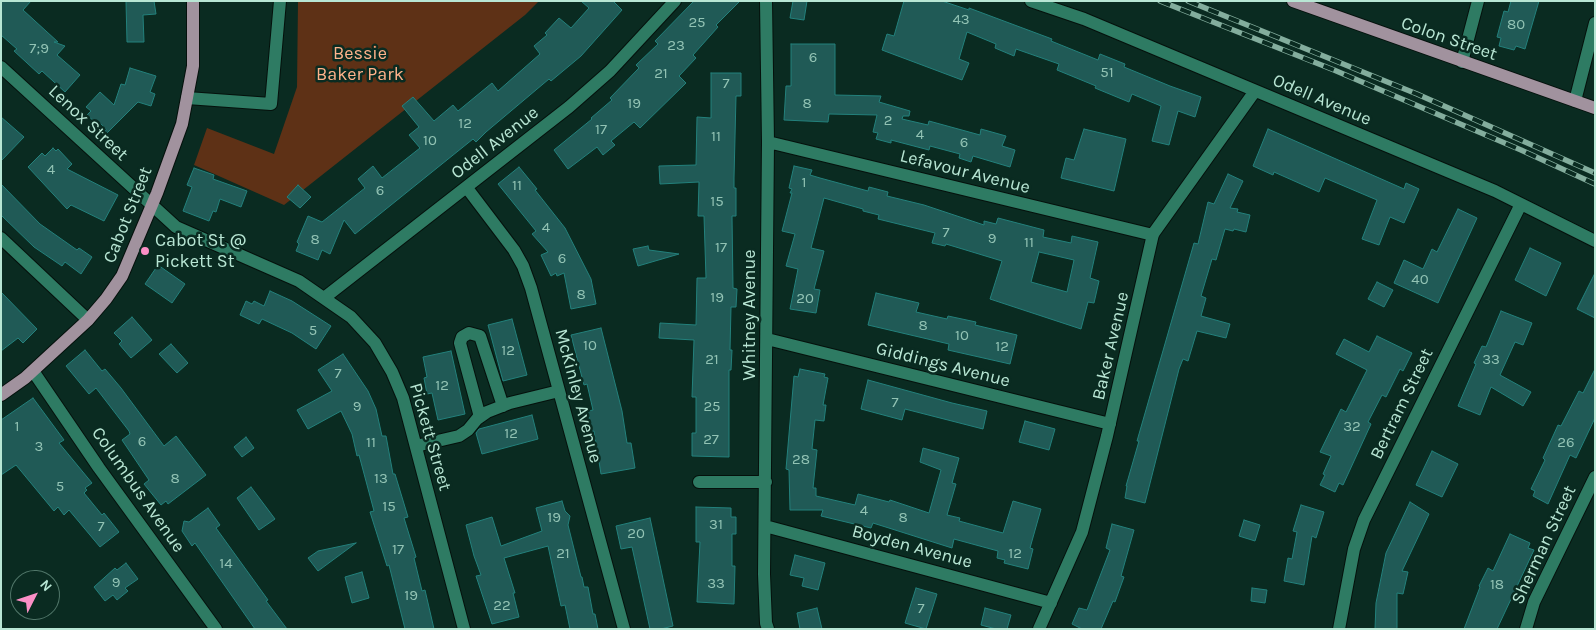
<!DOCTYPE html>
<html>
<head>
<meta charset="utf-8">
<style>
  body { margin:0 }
  #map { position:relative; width:1596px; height:630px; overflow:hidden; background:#0a2b21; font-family:Karla,sans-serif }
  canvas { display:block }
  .frame { position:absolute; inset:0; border:2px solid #b8e6d4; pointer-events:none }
  .north { position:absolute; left:10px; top:570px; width:50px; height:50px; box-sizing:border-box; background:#0a2b21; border:1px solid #507669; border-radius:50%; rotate:49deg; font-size:14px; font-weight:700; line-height:20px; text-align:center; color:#b8e6d4 }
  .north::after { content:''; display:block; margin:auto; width:18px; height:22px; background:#fb8fc6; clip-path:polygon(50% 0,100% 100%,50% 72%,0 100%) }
</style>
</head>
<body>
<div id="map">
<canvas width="1596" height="630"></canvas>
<div class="frame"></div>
<div class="north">N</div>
</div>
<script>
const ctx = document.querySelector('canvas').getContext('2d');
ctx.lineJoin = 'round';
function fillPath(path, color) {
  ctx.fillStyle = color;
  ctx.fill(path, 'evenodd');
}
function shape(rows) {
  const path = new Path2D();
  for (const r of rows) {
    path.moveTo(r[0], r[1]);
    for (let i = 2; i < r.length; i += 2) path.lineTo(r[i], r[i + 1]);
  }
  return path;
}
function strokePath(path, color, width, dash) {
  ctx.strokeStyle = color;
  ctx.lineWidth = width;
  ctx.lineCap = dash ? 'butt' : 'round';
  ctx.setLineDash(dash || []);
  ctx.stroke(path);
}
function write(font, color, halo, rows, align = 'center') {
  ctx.font = font + ' Karla,sans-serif';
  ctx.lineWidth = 5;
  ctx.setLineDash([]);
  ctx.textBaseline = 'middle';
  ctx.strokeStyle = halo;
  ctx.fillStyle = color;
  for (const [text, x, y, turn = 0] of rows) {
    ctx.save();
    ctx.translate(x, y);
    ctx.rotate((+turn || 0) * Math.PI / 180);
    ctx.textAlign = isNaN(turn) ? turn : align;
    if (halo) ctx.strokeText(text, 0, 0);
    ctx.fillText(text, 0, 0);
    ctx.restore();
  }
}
fillPath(shape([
  [298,1,539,1,525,15,284,205,194,165,207,128,274,154,297,87]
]), '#5e3116');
const building = shape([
  [1,1,31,1,23,10,58,42,54,42,65,46,57,55,80,75,65,92,42,71,39,74,14,51,17,49,1,35,1,1],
  [126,1,154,1,156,14,143,15,144,42,127,42,126,1],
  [581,1,613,1,622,10,581,56,551,81,549,79,486,132,476,142,473,139,355,234,344,220,330,254,322,250,318,260,296,251,299,244,297,242,308,216,322,222,365,188,358,179,373,166,382,178,420,148,409,135,419,127,402,106,413,97,434,121,453,105,458,111,492,83,498,91,540,54,534,46,547,35,545,33,559,18,571,28,589,8,581,1],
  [694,1,740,1,716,25,718,27,693,55,696,58,679,76,686,83,640,128,634,122,611,141,615,145,603,155,597,147,568,169,554,150,592,119,591,118,612,100,610,98,639,68,636,65,658,44,655,41,694,1],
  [793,1,807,1,804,20,790,18,793,1],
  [904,1,942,1,969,10,969,8,1052,39,1051,41,1098,60,1100,54,1125,64,1124,67,1170,86,1201,97,1195,117,1178,111,1169,145,1152,141,1161,106,1132,94,1129,102,1095,88,1096,86,1057,70,1059,64,1016,49,1014,56,995,48,996,44,967,32,959,59,969,63,962,80,882,50,887,34,894,36,904,1],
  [1511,1,1539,1,1525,49,1516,46,1514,50,1499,46,1501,38,1497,37,1504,11,1508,12,1511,1],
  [791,44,835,44,835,95,881,96,879,102,910,111,909,116,903,116,902,119,928,125,929,121,980,135,981,129,1006,136,1002,146,1015,150,1010,167,973,156,971,162,959,158,960,154,930,146,929,150,891,140,891,143,876,139,878,133,873,132,877,115,829,114,828,122,784,120,786,86,791,86,791,44],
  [130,68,156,76,150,92,155,94,151,106,138,102,104,136,106,129,99,122,97,124,87,115,91,111,86,107,100,92,114,105,121,84,125,85,130,68],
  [711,73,741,73,741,96,736,96,734,178,734,188,736,188,736,216,732,216,733,288,737,289,736,307,731,307,730,350,732,350,731,370,729,370,729,457,692,456,692,433,696,433,696,397,692,397,694,340,659,338,660,323,696,325,697,278,706,278,704,216,698,216,699,182,660,184,659,166,696,165,697,117,711,118,711,73],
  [1,117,24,137,1,161,1,117],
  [1084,129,1126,139,1114,191,1061,178,1066,158,1074,160,1084,129],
  [1268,129,1404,189,1406,183,1419,189,1404,223,1390,217,1379,245,1362,239,1377,200,1325,178,1319,192,1274,172,1273,175,1253,166,1268,129],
  [53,148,56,151,58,149,72,164,67,169,118,195,104,221,71,205,67,209,28,167,42,153,45,156,53,148],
  [794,166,812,170,810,175,820,178,868,191,869,187,888,192,887,196,924,205,984,225,984,221,996,224,998,218,1044,230,1043,237,1071,243,1072,236,1098,242,1090,278,1099,281,1094,303,1088,302,1081,329,990,299,1002,261,946,244,945,246,932,243,935,233,878,219,879,215,863,211,863,209,824,198,811,248,824,251,814,289,820,290,816,313,790,309,798,269,786,266,795,234,782,231,792,193,790,193,792,189,789,188,794,166],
  [1039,252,1074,260,1067,292,1031,282,1039,252],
  [519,167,537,189,535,190,565,228,591,279,596,304,571,309,564,273,557,276,556,273,551,276,541,255,548,252,532,234,536,231,498,184,519,167],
  [194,168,214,175,213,179,247,191,241,207,220,199,216,212,213,211,209,221,183,211,192,187,187,185,194,168],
  [1228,174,1243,181,1230,208,1238,209,1237,212,1250,215,1246,232,1234,229,1233,231,1225,229,1216,260,1212,259,1201,296,1206,298,1201,316,1230,324,1226,338,1197,331,1188,361,1183,359,1179,369,1145,503,1125,498,1127,486,1126,486,1139,441,1137,441,1194,243,1198,244,1208,202,1214,204,1228,174],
  [1,184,40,224,77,250,79,248,92,257,81,274,65,262,62,266,34,247,1,215,1,184],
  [298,185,311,197,300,208,287,197,298,185],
  [1458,209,1477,218,1438,303,1394,283,1404,260,1423,269,1432,249,1437,252,1458,209],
  [648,246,649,250,679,254,638,266,633,249,648,246],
  [1530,248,1561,263,1546,296,1515,280,1530,248],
  [158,265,185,284,172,303,145,284,158,265],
  [1595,273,1595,318,1577,309,1595,273],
  [1377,282,1393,290,1384,307,1368,299,1377,282],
  [270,291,292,301,331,326,316,349,292,333,262,319,259,324,240,315,246,301,252,304,254,301,264,306,270,291],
  [1,292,37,329,23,343,18,338,1,351,1,292],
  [876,293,919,303,916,312,947,319,948,316,976,322,975,325,1017,335,1010,364,948,350,949,344,868,325,876,293],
  [1501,311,1532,323,1523,345,1515,342,1500,375,1531,392,1523,406,1491,387,1480,415,1458,406,1476,364,1474,363,1482,346,1486,347,1501,311],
  [132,317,152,340,131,358,119,344,122,341,114,333,132,317],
  [512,319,527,375,503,381,488,325,512,319],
  [601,328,622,411,627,443,631,443,635,468,601,474,594,431,591,432,588,411,593,410,587,384,584,385,571,335,601,328],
  [1377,336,1412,353,1403,371,1400,369,1386,397,1382,395,1368,422,1371,424,1343,485,1339,483,1335,492,1320,485,1325,475,1323,474,1331,456,1320,452,1341,409,1346,412,1367,370,1336,354,1344,339,1369,352,1377,336],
  [171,344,188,363,177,373,159,354,171,344],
  [85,350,102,371,105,369,121,388,164,446,176,436,206,475,168,504,166,501,161,505,144,484,149,480,122,440,130,434,129,431,96,388,89,394,66,366,85,350],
  [451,351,465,414,438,420,432,393,427,394,424,378,427,377,423,357,451,351],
  [343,354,368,391,376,409,382,436,386,436,393,474,395,474,408,517,404,518,416,557,414,558,422,591,425,590,434,629,405,629,389,565,387,566,370,512,374,511,359,455,357,456,352,434,341,411,308,429,297,410,332,391,318,370,343,354],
  [800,369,825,374,824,377,828,378,823,405,826,405,824,421,815,420,812,449,817,450,813,488,816,488,816,496,855,505,858,494,889,502,890,500,929,513,941,470,920,462,923,448,959,458,952,483,956,484,947,515,960,518,959,521,1003,533,1013,501,1041,509,1030,548,1033,549,1028,569,1004,563,1005,560,997,558,998,551,954,539,952,548,873,523,871,528,821,516,823,510,790,510,789,470,786,469,794,376,798,377,800,369],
  [1595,369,1595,418,1576,458,1570,455,1548,504,1533,496,1535,491,1531,489,1545,460,1543,458,1558,425,1561,426,1579,391,1583,393,1595,369],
  [868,380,952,403,987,411,983,429,905,409,902,420,861,409,868,380],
  [33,398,64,440,59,443,92,483,85,488,87,490,84,493,102,515,104,513,119,532,100,547,69,510,64,515,58,507,54,511,16,465,1,475,1,420,33,398],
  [532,415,538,439,482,454,476,433,479,429,532,415],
  [1025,421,1055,429,1049,450,1019,442,1025,421],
  [246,437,254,448,242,457,234,447,246,437],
  [1432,451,1458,464,1442,497,1416,485,1432,451],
  [251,487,275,519,259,530,237,498,251,487],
  [562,501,565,511,570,516,568,525,581,577,582,577,584,587,588,587,593,614,595,614,598,629,570,629,565,605,561,606,548,546,504,558,515,593,513,593,519,617,492,624,476,576,481,575,474,556,466,525,492,517,501,546,542,531,536,508,562,501],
  [1410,502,1429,514,1402,571,1408,572,1403,594,1397,593,1397,629,1375,629,1376,603,1386,553,1410,502],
  [1301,505,1324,512,1316,538,1312,536,1304,585,1284,581,1288,558,1292,559,1297,532,1293,531,1301,505],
  [696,507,731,508,731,517,736,517,736,534,732,534,732,566,735,566,734,604,697,602,700,542,696,542,696,507],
  [208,508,220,525,216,528,268,600,266,601,287,629,255,629,195,543,192,546,182,531,184,521,189,522,208,508],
  [650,518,673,626,661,629,650,629,632,547,621,549,616,526,650,518],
  [1244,520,1260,525,1255,541,1239,536,1244,520],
  [1112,524,1134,530,1121,576,1124,577,1115,602,1113,601,1101,629,1082,629,1072,624,1079,608,1087,610,1110,550,1106,548,1112,524],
  [1510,534,1530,543,1528,548,1534,550,1497,629,1464,629,1480,587,1479,586,1488,568,1493,571,1510,534],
  [356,543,318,571,308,558,318,551,356,543],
  [795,555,825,563,818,590,802,586,804,578,790,575,795,555],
  [126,563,138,579,125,588,128,591,117,600,113,595,105,601,94,587,115,568,117,570,126,563],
  [362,572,369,598,352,603,345,577,362,572],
  [916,588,937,594,926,629,905,623,916,588],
  [1252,588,1267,590,1265,603,1251,601,1252,588],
  [817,608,822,629,800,629,797,613,817,608],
  [985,608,1011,615,1007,629,996,629,981,625,985,608]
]);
fillPath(building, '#205a56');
strokePath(building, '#23817c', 1);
const minor = shape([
  [766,1,768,142,764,574,766,623,768,629],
  [1031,1,1084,19,1495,191,1595,241],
  [1462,62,1478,1],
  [1,67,176,227,299,281,351,317,375,343,392,372,403,398,464,629],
  [187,98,271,104,280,1],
  [1575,101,1595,23],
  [768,142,1153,235],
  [467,188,514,250,523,266,531,288,624,629],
  [1,238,88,320],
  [324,298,569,107,610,71,675,1],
  [767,339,1110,424],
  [33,371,99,468,216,629],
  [480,417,460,343,462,337,469,333,480,336,503,406],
  [416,446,459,436,468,430,477,419,487,412,510,403,559,391],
  [699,482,766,482],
  [765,526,1051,603],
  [1039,629,1082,532,1107,436,1153,234,1255,91],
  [1339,629,1354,549,1364,520,1521,204],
  [1526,629,1534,602,1595,477]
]);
const major = shape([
  [1293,1,1595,108],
  [1,395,25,378,88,320,106,299,122,276,157,193,182,124,193,66,193,1]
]);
strokePath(minor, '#05110c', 14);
strokePath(major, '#05110c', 14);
strokePath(minor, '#2e7b63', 12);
strokePath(major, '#a1929e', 12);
const rail = shape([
  [1160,1,1334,70,1521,150,1595,184],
  [1188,1,1417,94,1595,173]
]);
strokePath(rail, '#83ad9d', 5.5);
strokePath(rail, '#0a2b21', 4, [11]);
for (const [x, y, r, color] of [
  [145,251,5,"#fb8fc6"]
]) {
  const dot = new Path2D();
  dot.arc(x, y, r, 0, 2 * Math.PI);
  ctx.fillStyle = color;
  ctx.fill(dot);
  strokePath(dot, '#0a2b21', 2);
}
write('15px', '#92c3b4', null, [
  ["43",961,20],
  ["25",697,23],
  ["80",1516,25],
  ["23",676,46],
  ["7;9",39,49],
  ["6",813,58],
  ["51",1107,73],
  ["21",661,74],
  ["7",726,84],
  ["19",634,104],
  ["8",807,104],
  ["2",888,121],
  ["12",465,124],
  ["17",601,130],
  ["4",920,135],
  ["11",716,137],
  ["10",430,141],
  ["6",964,143],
  ["4",51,170],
  ["1",804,183],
  ["11",517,186],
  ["6",380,191],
  ["15",717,202],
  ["4",546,228],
  ["7",946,233],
  ["9",992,239],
  ["8",315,240],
  ["11",1029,243],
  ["17",721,248],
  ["6",562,259],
  ["40",1420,280],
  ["8",581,295],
  ["19",717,298],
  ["20",805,299],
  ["8",923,326],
  ["5",313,331],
  ["10",962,336],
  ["10",590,346],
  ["12",1002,347],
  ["12",508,351],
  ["21",712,360],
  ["33",1491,360],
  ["7",338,374],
  ["12",442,386],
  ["7",895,403],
  ["9",357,407],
  ["25",712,407],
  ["1",17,427],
  ["32",1352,427],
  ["12",511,434],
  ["27",711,440],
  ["6",142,442],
  ["11",371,443],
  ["26",1566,443],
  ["3",39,447],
  ["28",801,460],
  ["8",175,479],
  ["13",381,479],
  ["5",60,487],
  ["15",389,507],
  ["4",864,511],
  ["19",554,518],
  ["8",903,518],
  ["31",716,525],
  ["7",101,527],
  ["20",636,534],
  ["17",398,550],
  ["21",563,554],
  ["12",1015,554],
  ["14",226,564],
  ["9",116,583],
  ["33",716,584],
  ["18",1497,585],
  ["19",411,596],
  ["22",502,606],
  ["7",921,609]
]);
write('18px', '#b8e6d4', '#0a2b21', [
  ["Colon Street",1449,39,19],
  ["Odell Avenue",1322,100,23],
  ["Lenox Street",88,123,43],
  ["Odell Avenue",495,143,-38],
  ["Lefavour Avenue",965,172,14],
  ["Cabot Street",128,215,-68],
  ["Whitney Avenue",750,315,-90],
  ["Baker Avenue",1111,346,-77],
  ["Giddings Avenue",943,365,14],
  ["McKinley Avenue",578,396,75],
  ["Bertram Street",1402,404,-64],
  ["Pickett Street",430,437,74],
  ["Columbus Avenue",138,490,55],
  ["Sherman Street",1544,545,-65],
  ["Boyden Avenue",912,547,15]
]);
write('18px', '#ffb38b', '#0a2b21', [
  ["Bessie",360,54],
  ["Baker Park",360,75]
]);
write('18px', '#b8e6d4', '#0a2b21', [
  ["Cabot St @",155,241],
  ["Pickett St",155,262]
], 'left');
</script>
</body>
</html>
